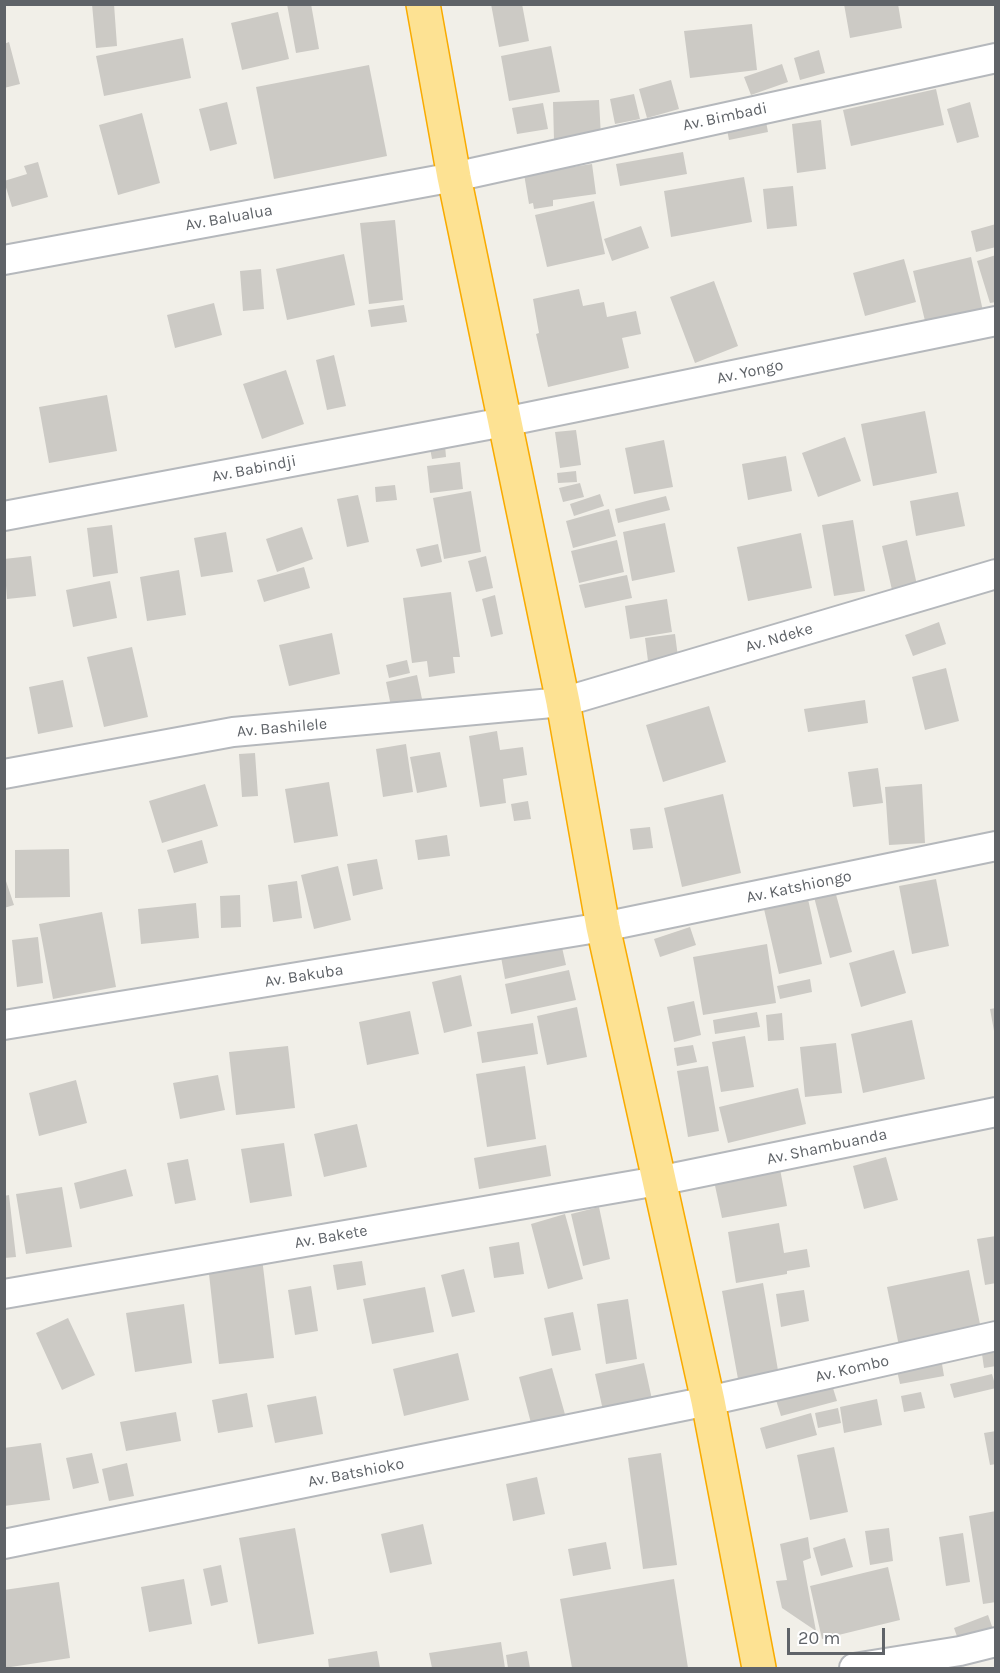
<!DOCTYPE html>
<html>
<head>
<meta charset="utf-8">
<style>
  body { margin:0 }
  #map { position:relative; width:1000px; height:1673px; overflow:hidden; background:#f1efe8; font-family:Karla,sans-serif }
  canvas { display:block }
  .frame { position:absolute; inset:0; border:6px solid #5f6368; pointer-events:none }
  .scale { position:absolute; left:787px; top:1628px; width:98px; height:27px; box-sizing:border-box; border:3px solid #5f6368; border-top:0; padding-left:8px; font-size:18px; line-height:21px; white-space:nowrap; color:#5f6368; -webkit-text-stroke:4px #fff; paint-order:stroke }
</style>
</head>
<body>
<div id="map">
<canvas width="1000" height="1673"></canvas>
<div class="frame"></div>
<div class="scale">20 m</div>
</div>
<script>
const ctx = document.querySelector('canvas').getContext('2d');
ctx.lineJoin = 'round';
function fillPath(path, color) {
  ctx.fillStyle = color;
  ctx.fill(path, 'evenodd');
}
function shape(rows) {
  const path = new Path2D();
  for (const r of rows) {
    path.moveTo(r[0], r[1]);
    for (let i = 2; i < r.length; i += 2) path.lineTo(r[i], r[i + 1]);
  }
  return path;
}
function strokePath(path, color, width, dash) {
  ctx.strokeStyle = color;
  ctx.lineWidth = width;
  ctx.lineCap = dash ? 'butt' : 'round';
  ctx.setLineDash(dash || []);
  ctx.stroke(path);
}
function write(font, color, halo, rows, align = 'center') {
  ctx.font = font + ' Karla,sans-serif';
  ctx.lineWidth = 4.5;
  ctx.setLineDash([]);
  ctx.textBaseline = 'middle';
  ctx.strokeStyle = halo;
  ctx.fillStyle = color;
  for (const [text, x, y, turn = 0] of rows) {
    ctx.save();
    ctx.translate(x, y);
    ctx.rotate((+turn || 0) * Math.PI / 180);
    ctx.textAlign = isNaN(turn) ? turn : align;
    if (halo) ctx.strokeText(text, 0, 0);
    ctx.fillText(text, 0, 0);
    ctx.restore();
  }
}
fillPath(shape([
  [92,4,114,4,117,46,96,48],
  [287,4,311,4,319,49,296,53],
  [491,4,522,4,529,41,499,47],
  [844,4,898,4,902,28,850,38],
  [278,12,289,59,242,70,231,23],
  [752,24,757,70,690,78,684,31],
  [183,38,191,78,104,96,96,56],
  [9,42,20,84,4,88,4,44],
  [551,46,560,92,509,101,501,56],
  [819,50,825,73,800,80,794,58],
  [782,64,788,82,751,95,744,77],
  [369,65,387,156,274,179,256,87],
  [671,80,679,109,647,118,639,89],
  [936,89,944,125,851,146,843,110],
  [634,94,640,119,615,124,610,99],
  [599,100,601,137,554,140,553,102],
  [227,102,237,144,210,151,199,109],
  [970,102,979,137,957,143,947,109],
  [543,103,548,129,517,134,512,108],
  [764,111,768,132,729,140,725,119],
  [142,113,160,183,118,195,99,125],
  [821,120,826,169,797,173,792,124],
  [683,152,687,174,620,186,616,164],
  [38,162,48,197,12,207,4,181,27,174,24,166],
  [592,164,596,194,553,200,553,206,534,209,533,203,529,204,524,174],
  [744,177,752,222,671,237,664,191],
  [793,186,797,226,767,229,763,189],
  [594,201,605,254,547,267,535,215],
  [395,220,403,300,369,304,360,223],
  [996,224,996,247,976,252,971,231],
  [641,226,649,248,612,261,604,239],
  [344,254,355,305,287,320,276,269],
  [996,255,996,302,990,303,977,261],
  [971,257,983,311,926,325,913,271],
  [904,259,916,302,865,316,853,273],
  [261,269,264,309,243,311,240,271],
  [714,281,738,346,695,363,670,297],
  [579,289,583,306,604,302,607,317,636,311,641,334,622,338,629,368,548,387,536,334,539,333,533,299],
  [214,303,222,335,175,348,167,315],
  [404,305,407,322,371,327,368,310],
  [334,355,346,406,327,410,316,360],
  [286,370,304,424,262,439,243,384],
  [107,395,117,451,49,463,39,407],
  [925,411,937,473,873,486,861,424],
  [576,430,581,465,560,468,555,432],
  [845,437,861,481,818,497,802,453],
  [664,440,673,487,634,494,625,448],
  [445,445,446,457,432,459,430,448],
  [786,456,792,491,748,500,742,464],
  [460,462,463,489,430,493,427,466],
  [576,471,577,482,558,483,557,473],
  [580,483,584,497,563,502,559,488],
  [395,485,397,500,376,502,375,487],
  [471,491,481,552,444,559,433,498],
  [958,492,965,526,916,536,910,501],
  [600,494,604,506,574,516,570,504],
  [358,495,369,542,347,547,337,499],
  [666,496,670,510,618,523,615,509],
  [609,509,616,536,573,548,566,521],
  [853,520,865,591,834,596,822,525],
  [665,523,675,572,632,581,623,532],
  [112,525,118,573,93,577,87,528],
  [302,527,313,559,277,572,266,539],
  [226,532,233,572,201,577,194,538],
  [801,533,812,588,748,601,737,547],
  [617,540,624,572,579,583,571,551],
  [907,540,917,585,892,590,882,546],
  [438,544,442,562,421,567,416,549],
  [31,556,36,596,7,599,4,559],
  [486,556,493,588,476,592,468,561],
  [304,567,310,588,264,602,257,580],
  [179,570,186,615,147,621,140,577],
  [627,575,632,598,585,608,579,585],
  [110,581,117,618,73,627,66,590],
  [451,592,460,657,453,657,455,673,429,677,427,661,412,663,403,598],
  [495,595,503,634,491,637,482,599],
  [667,599,672,632,630,639,625,606],
  [939,622,946,644,913,656,905,635],
  [332,633,340,674,289,686,279,645],
  [675,634,678,657,648,661,645,638],
  [132,647,148,717,104,727,87,657],
  [407,660,410,673,389,678,386,665],
  [946,668,959,721,925,730,912,677],
  [417,675,422,699,391,706,386,682],
  [63,680,73,727,38,734,29,687],
  [865,700,868,723,808,732,804,709],
  [709,706,726,762,663,782,646,725],
  [497,731,500,750,523,747,527,775,503,779,506,803,480,807,469,736],
  [406,744,413,792,383,797,376,749],
  [440,752,447,787,417,793,410,757],
  [255,753,258,796,242,797,239,754],
  [878,768,883,803,853,807,848,772],
  [329,782,338,836,294,843,285,789],
  [205,784,218,826,162,843,149,801],
  [922,784,925,843,889,845,885,787],
  [723,794,741,873,682,887,664,808],
  [528,801,531,819,514,821,511,804],
  [650,827,653,848,633,850,630,829],
  [447,835,450,856,418,860,415,840],
  [202,840,208,863,174,873,167,850],
  [69,849,70,897,15,898,15,850],
  [377,859,383,889,353,896,347,864],
  [338,866,351,920,314,929,301,875],
  [4,875,14,905,4,908],
  [936,879,949,946,912,954,899,886],
  [297,881,302,918,273,922,268,885],
  [835,891,852,952,830,958,814,897],
  [240,895,241,927,221,928,220,896],
  [808,899,822,964,779,974,764,909],
  [196,903,199,938,141,944,138,909],
  [102,912,116,987,53,999,39,924],
  [690,927,696,945,660,957,654,939],
  [38,937,43,983,17,987,12,940],
  [561,943,566,965,505,979,501,957],
  [767,944,776,1003,703,1015,693,957],
  [894,950,906,993,861,1007,849,963],
  [569,970,576,1000,511,1014,505,984],
  [461,975,472,1026,444,1033,432,982],
  [810,979,812,992,780,999,777,986],
  [694,1001,701,1035,674,1042,667,1007],
  [577,1007,587,1057,547,1065,537,1016],
  [996,1008,996,1031,994,1031,990,1009],
  [410,1011,419,1054,367,1065,359,1022],
  [757,1012,760,1027,715,1034,713,1020],
  [782,1013,784,1040,768,1041,766,1015],
  [912,1020,925,1079,863,1093,851,1034],
  [533,1023,538,1054,482,1063,477,1032],
  [745,1036,754,1087,721,1092,712,1042],
  [836,1043,842,1093,805,1097,800,1047],
  [693,1045,697,1062,677,1066,674,1048],
  [288,1046,295,1108,236,1115,229,1052],
  [525,1066,536,1139,487,1147,476,1074],
  [708,1066,719,1131,688,1137,677,1071],
  [218,1075,225,1110,180,1119,173,1083],
  [76,1080,87,1123,39,1136,29,1093],
  [798,1088,806,1124,728,1143,719,1107],
  [357,1124,367,1167,324,1177,314,1134],
  [284,1143,292,1196,250,1203,241,1149],
  [546,1145,551,1176,479,1189,474,1158],
  [886,1157,898,1200,864,1209,853,1166],
  [188,1159,196,1200,175,1204,167,1163],
  [126,1169,133,1196,80,1209,74,1183],
  [780,1169,787,1206,722,1218,714,1181],
  [62,1187,72,1247,26,1254,16,1194],
  [9,1195,16,1257,4,1258,4,1196],
  [599,1207,610,1259,583,1266,571,1214],
  [565,1214,583,1279,548,1289,531,1224],
  [779,1223,784,1253,807,1249,810,1267,787,1271,787,1274,736,1283,728,1232],
  [996,1236,996,1283,985,1285,977,1239],
  [519,1242,524,1274,494,1278,489,1247],
  [262,1258,274,1358,219,1364,208,1265],
  [362,1261,366,1285,337,1290,333,1265],
  [464,1269,475,1312,452,1317,441,1275],
  [969,1270,981,1329,899,1346,887,1287],
  [763,1283,780,1382,740,1390,722,1291],
  [311,1286,318,1331,295,1335,288,1290],
  [425,1287,434,1332,372,1344,363,1299],
  [804,1290,809,1321,781,1327,776,1294],
  [628,1299,637,1359,606,1364,597,1304],
  [184,1304,192,1363,135,1372,126,1313],
  [573,1312,581,1350,552,1356,544,1318],
  [68,1318,95,1375,62,1390,36,1333],
  [996,1344,996,1366,984,1368,981,1347],
  [458,1353,469,1400,404,1416,393,1369],
  [941,1358,944,1376,900,1384,896,1366],
  [644,1363,653,1404,604,1415,595,1374],
  [552,1368,566,1418,532,1427,519,1377],
  [992,1374,996,1388,954,1398,950,1384],
  [832,1385,837,1401,781,1416,776,1400],
  [921,1392,925,1408,904,1412,901,1396],
  [247,1393,253,1427,218,1433,212,1400],
  [316,1396,323,1434,275,1443,267,1405],
  [877,1399,882,1425,844,1433,840,1407],
  [838,1408,841,1423,818,1428,815,1413],
  [176,1412,181,1441,126,1451,120,1422],
  [811,1413,817,1435,766,1449,760,1428],
  [996,1431,996,1464,990,1465,984,1433],
  [41,1443,50,1500,4,1506,4,1448],
  [834,1447,848,1512,810,1520,797,1455],
  [92,1453,99,1483,73,1489,66,1458],
  [661,1453,677,1565,643,1569,628,1458],
  [127,1463,134,1496,109,1501,102,1469],
  [537,1477,545,1514,513,1521,506,1484],
  [996,1511,996,1602,983,1604,969,1516],
  [423,1524,432,1564,390,1573,381,1534],
  [295,1528,314,1634,258,1644,239,1538],
  [889,1528,893,1561,870,1565,865,1531],
  [963,1533,970,1582,946,1586,939,1537],
  [808,1537,811,1558,803,1561,816,1631,782,1608,776,1581,787,1580,780,1544],
  [845,1538,853,1567,821,1576,813,1548],
  [606,1542,611,1569,573,1576,568,1549],
  [221,1565,228,1602,211,1606,203,1569],
  [888,1567,900,1620,822,1639,810,1586],
  [184,1579,192,1624,149,1632,141,1587],
  [674,1579,688,1668,572,1668,560,1599],
  [59,1582,70,1658,4,1668,4,1590],
  [988,1615,994,1632,960,1645,954,1628],
  [501,1642,505,1668,432,1668,429,1653],
  [377,1651,380,1668,329,1668,328,1659],
  [527,1651,530,1668,508,1668,506,1655]
]), '#cccac5');
const street = shape([
  [4,260,454,177,996,58],
  [4,516,504,422,996,321],
  [4,774,233,732,563,702,996,574],
  [4,1025,603,927,996,846],
  [4,1294,658,1181,996,1112],
  [4,1544,708,1401,996,1336],
  [854,1668,960,1651,996,1642]
]);
const highway = shape([
  [423,4,454,177,563,702,603,927,708,1401,759,1668]
]);
strokePath(street, '#b5b8bc', 32);
strokePath(highway, '#f9ab00', 36);
strokePath(street, '#fff', 28);
strokePath(highway, '#fde293', 33);
write('16px', '#5f6368', '#fff', [
  ["Av. Bimbadi",725,117,-12],
  ["Av. Balualua",229,218,-10],
  ["Av. Yongo",750,372,-12],
  ["Av. Babindji",254,469,-11],
  ["Av. Ndeke",779,638,-16],
  ["Av. Bashilele",282,728,-5],
  ["Av. Katshiongo",799,887,-12],
  ["Av. Bakuba",304,976,-9],
  ["Av. Shambuanda",827,1147,-12],
  ["Av. Bakete",331,1237,-10],
  ["Av. Kombo",852,1369,-13],
  ["Av. Batshioko",356,1473,-11]
]);
</script>
</body>
</html>
